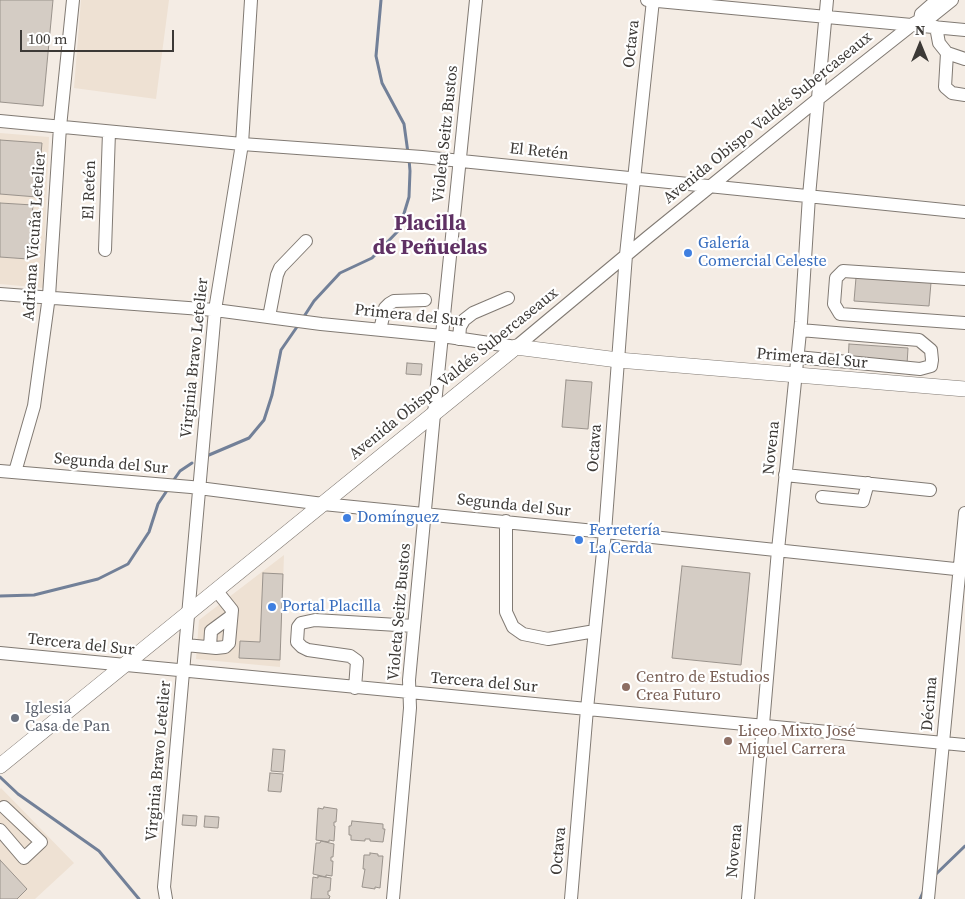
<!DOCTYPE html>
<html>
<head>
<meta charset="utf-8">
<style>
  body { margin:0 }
  #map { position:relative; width:965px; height:899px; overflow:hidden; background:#f4ece4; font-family:"Source Serif 4",serif }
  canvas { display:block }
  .north { position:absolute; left:895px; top:20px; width:50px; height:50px; -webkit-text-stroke:4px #fff; paint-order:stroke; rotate:0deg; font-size:14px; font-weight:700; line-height:20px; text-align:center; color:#3c3936 }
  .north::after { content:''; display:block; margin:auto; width:18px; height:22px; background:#3c3936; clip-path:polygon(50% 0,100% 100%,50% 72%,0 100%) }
  .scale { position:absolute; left:20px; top:30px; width:154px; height:22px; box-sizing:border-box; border:2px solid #3c3936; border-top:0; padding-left:6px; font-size:15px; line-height:18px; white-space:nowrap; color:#3c3936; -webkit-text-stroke:4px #fff; paint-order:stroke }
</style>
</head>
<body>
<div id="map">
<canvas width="965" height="899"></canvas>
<div class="north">N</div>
<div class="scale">100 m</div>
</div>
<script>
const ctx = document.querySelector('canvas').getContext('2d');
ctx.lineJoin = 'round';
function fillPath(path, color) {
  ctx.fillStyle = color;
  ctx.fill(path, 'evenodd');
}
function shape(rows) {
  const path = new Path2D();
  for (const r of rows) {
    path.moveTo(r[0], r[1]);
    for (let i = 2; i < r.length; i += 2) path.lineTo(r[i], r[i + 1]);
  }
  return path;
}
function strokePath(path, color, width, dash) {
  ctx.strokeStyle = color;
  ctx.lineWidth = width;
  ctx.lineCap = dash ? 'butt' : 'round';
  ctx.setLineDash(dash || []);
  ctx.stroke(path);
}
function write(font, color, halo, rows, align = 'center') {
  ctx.font = font + ' "Source Serif 4",serif';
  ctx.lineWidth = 4.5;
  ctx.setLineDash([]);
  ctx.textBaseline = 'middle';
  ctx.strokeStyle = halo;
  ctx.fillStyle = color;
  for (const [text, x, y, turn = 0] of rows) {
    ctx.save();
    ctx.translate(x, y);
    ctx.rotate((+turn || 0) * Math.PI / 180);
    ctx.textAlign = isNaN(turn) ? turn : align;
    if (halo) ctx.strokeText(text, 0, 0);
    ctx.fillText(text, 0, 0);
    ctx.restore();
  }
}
fillPath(shape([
  [81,0,169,0,156,99,74,88],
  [0,133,49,137,43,288,0,284],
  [284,555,280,667,196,659,199,620],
  [1,788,74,863,35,899,0,899,0,789]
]), '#eee1d3');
strokePath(shape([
  [381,0,376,56,382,83,404,124,408,153],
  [303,318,314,301,340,273,372,258,399,230,409,197,410,171,409,159],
  [209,455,249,438,264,420,272,395,281,350,299,324],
  [173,481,180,471,192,463],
  [0,596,34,595,98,579,128,564,149,532,158,504,168,489],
  [0,777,18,794,99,851,139,899],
  [935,875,965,846],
  [920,899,924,890]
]), '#728098', 3);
const building = shape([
  [0,0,53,0,43,106,0,102,0,0],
  [0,140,42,143,37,197,0,194,0,140],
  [0,203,33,205,28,259,0,257,0,203],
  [857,266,932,271,929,306,854,301,857,266],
  [849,344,908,348,907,365,848,361,849,344],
  [407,363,422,364,421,375,406,374,407,363],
  [566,380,592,382,588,429,562,427,566,380],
  [682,566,750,573,741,665,672,658,682,566],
  [263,573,283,574,280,660,239,658,240,641,260,642,263,573],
  [273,749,285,750,283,772,271,771,273,749],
  [270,773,283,774,281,792,268,791,270,773],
  [324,807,337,809,336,822,334,822,334,826,335,826,334,841,329,840,329,842,316,840,318,808,323,809,324,807],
  [183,815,197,816,196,826,182,825,183,815],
  [205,816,219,817,218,828,204,827,205,816],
  [352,821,383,824,383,829,385,829,383,842,370,841,370,839,365,839,365,841,351,840,351,835,349,835,349,826,351,826,352,821],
  [321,841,334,844,333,857,331,857,331,861,333,861,332,876,326,875,326,877,313,874,316,843,320,843,321,841],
  [370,853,378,854,378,856,383,856,380,888,375,887,375,889,362,887,365,869,363,869,364,855,370,855,370,853],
  [0,860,27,889,17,899,0,899,0,860],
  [318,876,331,878,330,891,328,891,328,895,330,896,329,899,311,899,313,877,318,878,318,876]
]);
fillPath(building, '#d4ccc4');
strokePath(building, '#9a938c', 1);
const minor = shape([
  [647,0,965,30],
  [920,20,921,14,937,0],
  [936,27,939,43,947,53,965,59],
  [947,53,945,87,952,93,965,95],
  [0,121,242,144,422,157,965,212],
  [105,250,109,132],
  [965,279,843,271,836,278,834,304,840,314,965,323],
  [0,294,215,310,321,324,442,336,516,347,648,237,818,99,913,24,920,20,927,20,952,0],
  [269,317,277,275,280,268,306,241],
  [380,330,385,308,389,304,394,301,425,300],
  [459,339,460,327,464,320,473,313,508,298],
  [797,357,920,369,931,366,932,360,931,350,919,340,800,330],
  [0,471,191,487,323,504,605,532,965,570],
  [15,472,34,406,49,296,60,127,73,0],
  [785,475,930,490],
  [822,497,863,501,868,483],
  [506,521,506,612,513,627,523,634,548,639,595,631],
  [186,645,216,648,225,647,229,643,232,610,216,590],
  [210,647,211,631,230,617],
  [0,653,965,745],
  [355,688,357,661,350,656,308,650,302,647,297,642,298,627,301,623,315,620,414,626],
  [0,830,24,858,41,842,4,807],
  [166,899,164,887,215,310,242,144,251,0],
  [393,899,410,708,409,680,434,414,476,0],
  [571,899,587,709,605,532,626,255,653,0],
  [748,899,778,550,801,322,809,196,827,0],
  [928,899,965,513]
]);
const major = shape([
  [0,766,516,347,618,360,965,389]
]);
strokePath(minor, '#817a73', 14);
strokePath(major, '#817a73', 16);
strokePath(minor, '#fff', 12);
strokePath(major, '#fff', 15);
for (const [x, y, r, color] of [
  [688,253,5,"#3f7fe0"],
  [347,518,5,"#3f7fe0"],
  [579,540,5,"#3f7fe0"],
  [272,607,5,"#3f7fe0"],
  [626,687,5,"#8d6e63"],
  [15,718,5,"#6b7280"],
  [728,741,5,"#8d6e63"]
]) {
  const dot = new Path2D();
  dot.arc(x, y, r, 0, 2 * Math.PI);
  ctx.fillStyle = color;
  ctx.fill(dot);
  strokePath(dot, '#fff', 2);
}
write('16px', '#3c3936', '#fff', [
  ["Octava",632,44,-84],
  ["Avenida Obispo Valdés Subercaseaux",768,118,-39],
  ["Violeta Seitz Bustos",446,134,-84],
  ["El Retén",539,152,6],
  ["El Retén",90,190,-88],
  ["Adriana Vicuña Letelier",35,236,-86],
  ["Primera del Sur",410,316,6],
  ["Virginia Bravo Letelier",195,358,-84],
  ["Primera del Sur",812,359,5],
  ["Avenida Obispo Valdés Subercaseaux",454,374,-39],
  ["Octava",595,448,-86],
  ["Novena",772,448,-84],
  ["Segunda del Sur",111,464,5],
  ["Segunda del Sur",514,506,6],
  ["Violeta Seitz Bustos",400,612,-85],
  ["Tercera del Sur",81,645,6],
  ["Tercera del Sur",484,683,5],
  ["Décima",930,704,-85],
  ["Virginia Bravo Letelier",159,761,-85],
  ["Octava",559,851,-85],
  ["Novena",735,851,-85]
]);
write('16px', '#366cbe', '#fff', [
  ["Galería",698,244],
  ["Comercial Celeste",698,262],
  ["Domínguez",357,518],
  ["Ferretería",589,531],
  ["La Cerda",589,549],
  ["Portal Placilla",282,607]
], 'left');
write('16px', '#785e54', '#fff', [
  ["Centro de Estudios",636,678],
  ["Crea Futuro",636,696],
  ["Liceo Mixto José",738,732],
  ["Miguel Carrera",738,750]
], 'left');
write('16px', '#5b616d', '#fff', [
  ["Iglesia",25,709],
  ["Casa de Pan",25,727]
], 'left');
write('bold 21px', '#5f3164', '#fff', [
  ["Placilla",430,225],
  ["de Peñuelas",430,249]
]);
</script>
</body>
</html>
